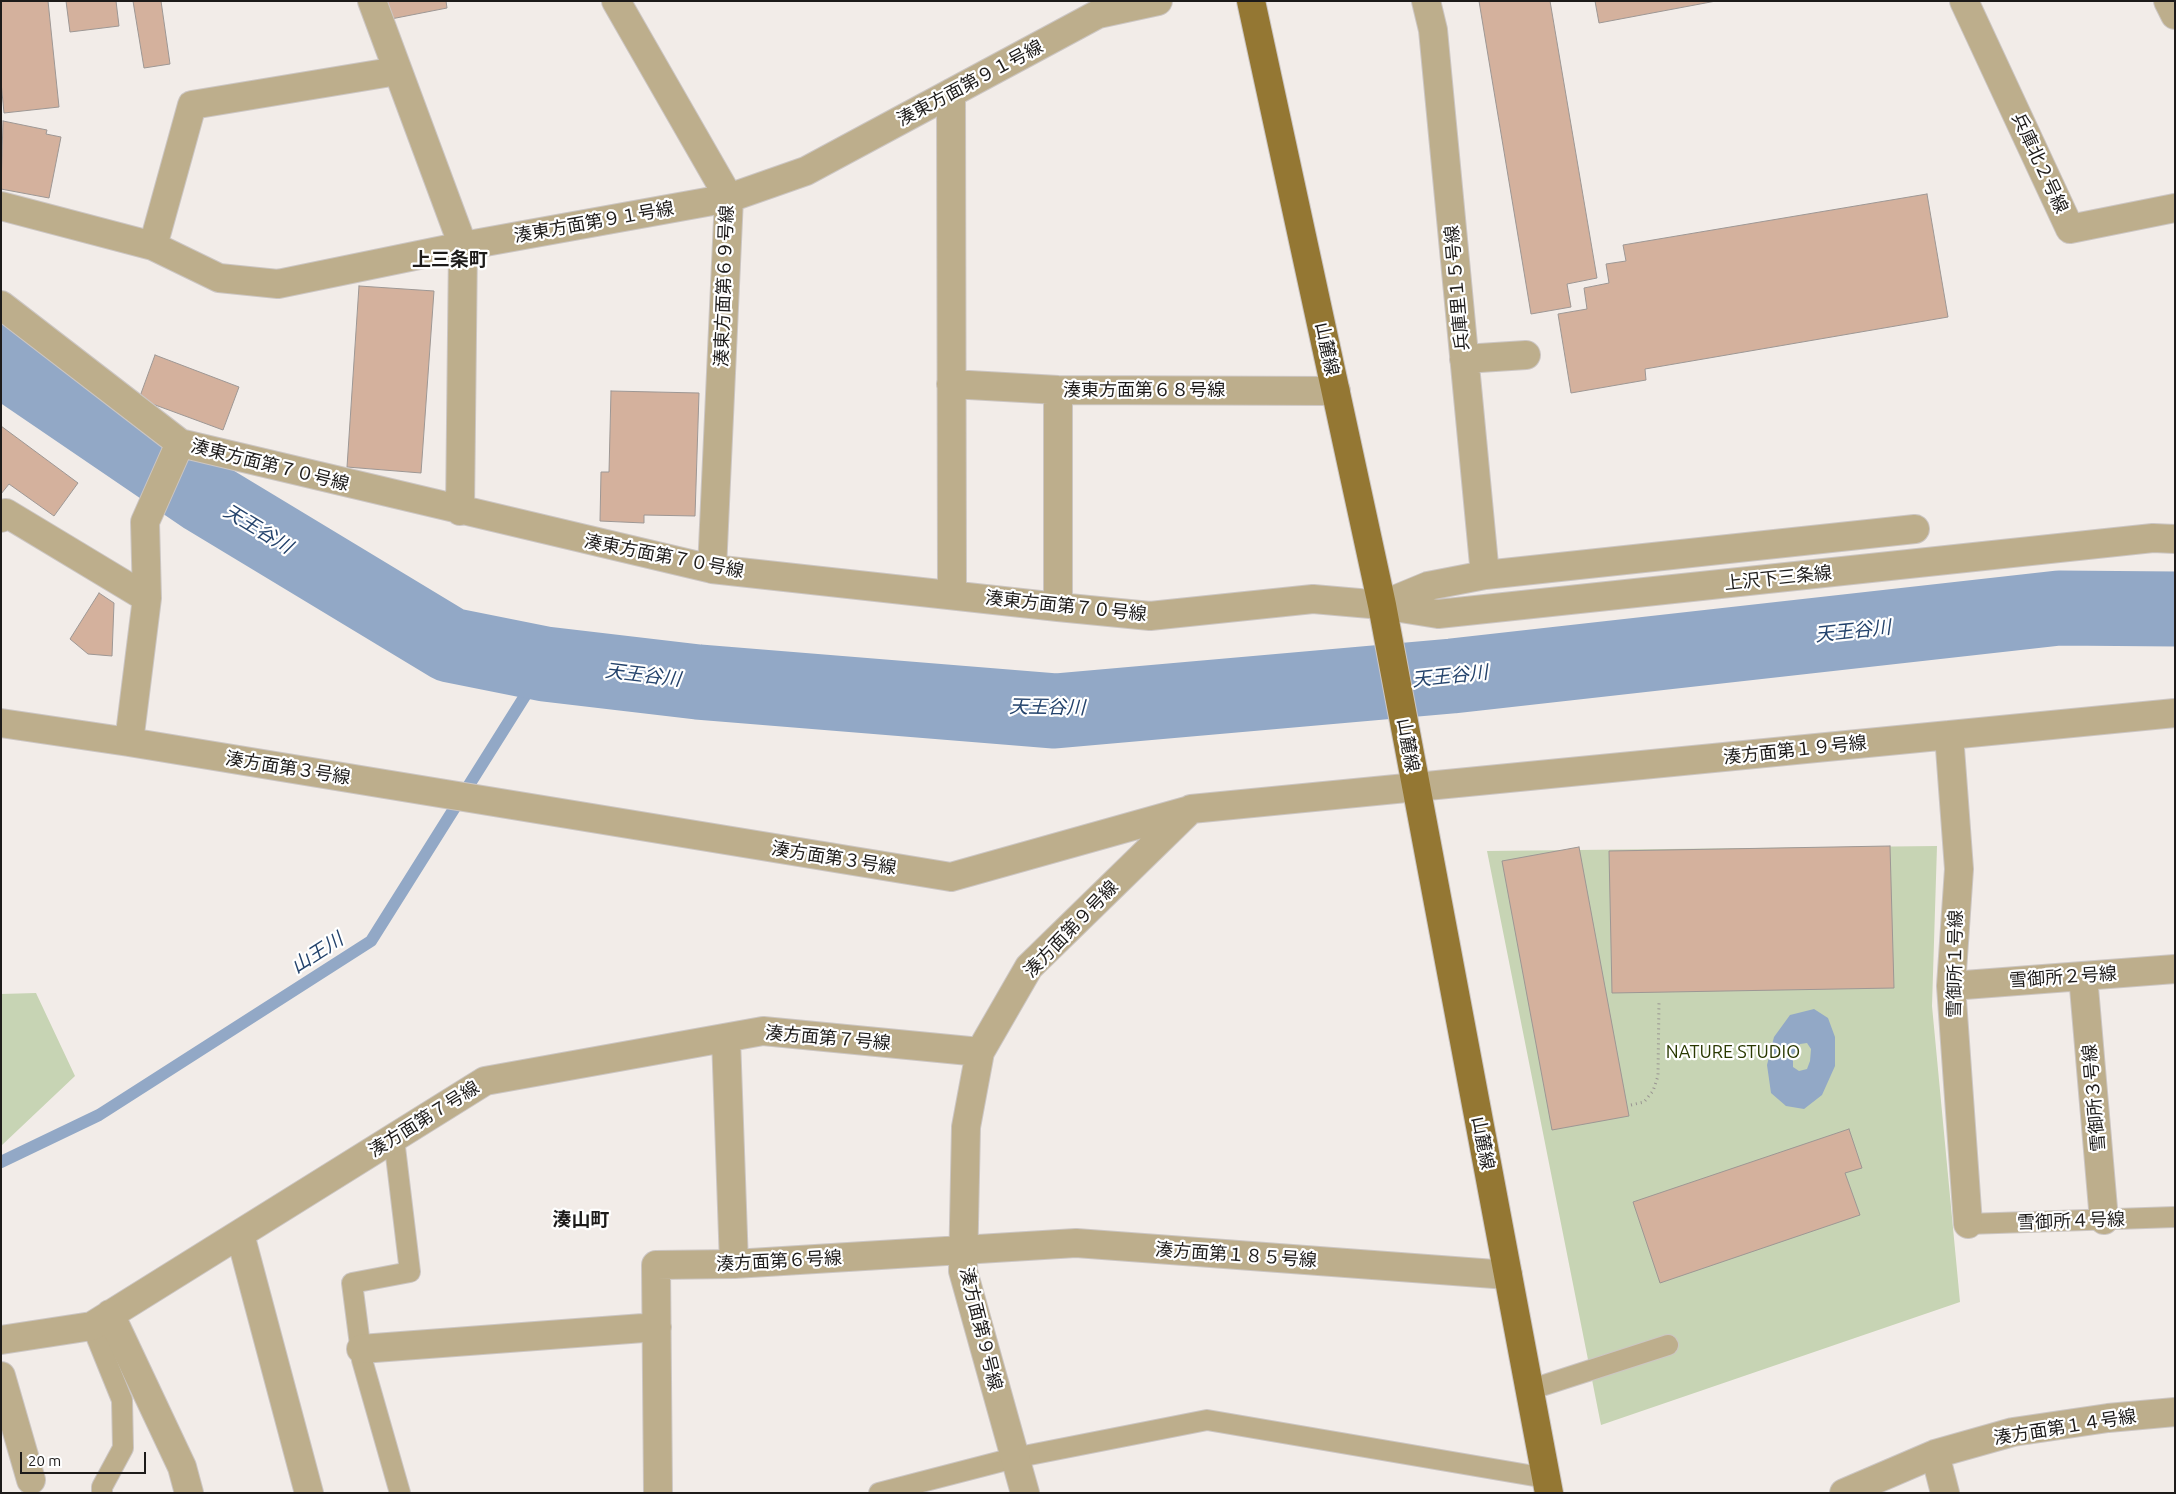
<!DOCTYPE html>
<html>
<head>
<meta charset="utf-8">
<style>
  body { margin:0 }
  #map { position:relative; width:2176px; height:1494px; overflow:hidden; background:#f2ece8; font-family:Ubuntu,sans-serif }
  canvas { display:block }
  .frame { position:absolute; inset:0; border:2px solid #1d1b1a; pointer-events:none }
  .scale { position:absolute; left:20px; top:1452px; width:126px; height:22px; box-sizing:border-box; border:2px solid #1d1b1a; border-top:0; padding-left:6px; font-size:15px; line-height:18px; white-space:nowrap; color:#1d1b1a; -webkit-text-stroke:4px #fff; paint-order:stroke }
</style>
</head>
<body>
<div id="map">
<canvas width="2176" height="1494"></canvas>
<div class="frame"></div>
<div class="scale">20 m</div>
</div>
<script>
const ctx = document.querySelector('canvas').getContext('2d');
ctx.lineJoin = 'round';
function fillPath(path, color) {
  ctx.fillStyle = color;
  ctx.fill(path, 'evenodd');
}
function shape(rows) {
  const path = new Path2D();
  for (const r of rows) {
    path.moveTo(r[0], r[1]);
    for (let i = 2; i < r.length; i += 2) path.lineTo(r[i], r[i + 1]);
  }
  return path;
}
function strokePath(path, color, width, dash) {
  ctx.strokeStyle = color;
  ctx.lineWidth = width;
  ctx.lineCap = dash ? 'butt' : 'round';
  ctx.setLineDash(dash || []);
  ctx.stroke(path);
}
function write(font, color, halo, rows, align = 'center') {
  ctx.font = font + ' Ubuntu,"Noto Sans JP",sans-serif';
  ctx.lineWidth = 4.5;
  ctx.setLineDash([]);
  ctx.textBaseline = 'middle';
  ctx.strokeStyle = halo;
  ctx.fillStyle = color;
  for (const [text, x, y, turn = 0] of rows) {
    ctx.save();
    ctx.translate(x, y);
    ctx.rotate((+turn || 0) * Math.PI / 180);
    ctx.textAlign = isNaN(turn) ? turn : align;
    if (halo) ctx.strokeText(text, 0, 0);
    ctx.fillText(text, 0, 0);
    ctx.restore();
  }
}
fillPath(shape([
  [1937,846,1932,1006,1960,1302,1601,1425,1487,851],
  [36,993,75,1076,1,1146,1,994]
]), '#c7d4b4');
fillPath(shape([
  [1814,1009,1828,1018,1835,1037,1835,1066,1822,1095,1804,1109,1786,1106,1771,1093,1767,1065,1774,1037,1790,1015],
  [1807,1043,1811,1049,1810,1061,1807,1069,1799,1071,1793,1067,1793,1055,1800,1044]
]), '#92a8c6');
strokePath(shape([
  [1,1162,99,1115,371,941,545,664]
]), '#92a8c6', 12);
strokePath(shape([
  [1,358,205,497,450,645,545,664,698,682,1055,711,1452,676,2059,608,2175,609]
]), '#92a8c6', 75);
const building = shape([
  [1,1,48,1,59,107,4,113,1,82,1,1],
  [66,1,116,1,119,26,70,32,66,1],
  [133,1,161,1,170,64,144,68,133,1],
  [387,1,446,1,447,8,391,19,387,1],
  [1479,1,1550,1,1597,278,1567,284,1571,307,1531,314,1479,1],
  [1595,1,1716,1,1599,23,1595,1],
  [3,121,47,130,46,134,61,137,49,198,1,189,3,121],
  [1927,194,1948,317,1645,369,1646,380,1571,393,1558,314,1587,309,1584,288,1609,283,1606,264,1626,261,1623,245,1927,194],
  [359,286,434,291,421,473,347,467,359,286],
  [155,355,239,387,223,430,139,399,155,355],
  [611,391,699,393,695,516,644,515,644,523,600,521,601,472,609,472,611,391],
  [1,426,78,483,54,516,9,484,1,494,1,426],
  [99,593,114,603,112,656,88,654,70,639,99,593],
  [1890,846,1894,988,1612,993,1609,851,1890,846],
  [1579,847,1629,1116,1552,1130,1502,861,1579,847],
  [1849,1129,1862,1168,1845,1173,1860,1215,1660,1283,1633,1202,1849,1129]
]);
fillPath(building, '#d4b19d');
strokePath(building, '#9d9794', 1);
const lane = shape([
  [394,1139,410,1272,352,1283,362,1360,400,1493],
  [1968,1224,2175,1217],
  [92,1326,122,1400,123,1448,102,1487,102,1493],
  [1529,1390,1668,1345],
  [879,1493,1014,1458,1207,1420,1546,1478]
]);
const street = shape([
  [372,1,463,246,460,511],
  [616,1,729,198,712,569],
  [1426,1,1433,30,1485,575],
  [1964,1,2070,229,2175,208],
  [2168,1,2175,15],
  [951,93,952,594],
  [1,206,153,246,219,278,278,284,463,246,729,198,806,171,1098,14,1158,1],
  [153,246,192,105,397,71],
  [1,305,180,443,712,569,1058,607,1150,616,1313,599,1382,605,1438,614,2153,538,2175,539],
  [1464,359,1526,355],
  [951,384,1058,390,1336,391],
  [1058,390,1058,607],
  [180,443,145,522,147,598,129,742,951,877,1190,810],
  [1,518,6,513,147,598],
  [1382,605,1428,586,1485,575,1915,529],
  [1,723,129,742],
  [1949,735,1959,869,1951,986,1968,1224],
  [2083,976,2104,1220],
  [1951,986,2175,969],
  [726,1038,734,1264],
  [240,1234,309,1493],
  [110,1314,182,1467,189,1493],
  [1,1340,92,1326,485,1081,763,1031,980,1052],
  [361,1349,657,1327],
  [1,1376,31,1480],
  [1935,1454,1945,1493],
  [658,1493,656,1265,734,1264,1076,1243,1508,1275],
  [1025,1493,963,1271,966,1127,980,1052,1029,967,1191,809,2175,713],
  [1844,1493,1935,1454,2013,1432,2108,1418,2175,1412]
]);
const primary = shape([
  [1251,1,1382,605,1549,1493]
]);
strokePath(lane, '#ccc6c3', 22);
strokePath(street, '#ccc6c3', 30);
strokePath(primary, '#ccc6c3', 30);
strokePath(shape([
  [1631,1105,1644,1102,1653,1091,1658,1076,1659,1001]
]), '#999492', 3, [1, 4]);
strokePath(lane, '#bdae8c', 20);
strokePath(street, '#bdae8c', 28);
strokePath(primary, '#947733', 28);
write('18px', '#1d1b1a', '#fff', [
  ["湊東方面第９１号線",970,83,-28],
  ["兵庫北２号線",2040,163,65],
  ["湊東方面第９１号線",594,222,-10],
  ["湊東方面第６９号線",724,286,-88],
  ["兵庫里１５号線",1457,288,-95],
  ["山麓線",1327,349,78],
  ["湊東方面第６８号線",1144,390],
  ["湊東方面第７０号線",270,465,14],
  ["湊東方面第７０号線",664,556,11],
  ["上沢下三条線",1778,578,-6],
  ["湊東方面第７０号線",1066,606,6],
  ["山麓線",1408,745,80],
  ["湊方面第１９号線",1795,750,-6],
  ["湊方面第３号線",288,768,9],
  ["湊方面第３号線",834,858,9],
  ["湊方面第９号線",1071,929,-46],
  ["雪御所１号線",1955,964,-89],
  ["雪御所２号線",2063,977,-4],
  ["湊方面第７号線",828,1038,5],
  ["雪御所３号線",2094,1098,-95],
  ["湊方面第７号線",424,1119,-32],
  ["山麓線",1483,1143,79],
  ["雪御所４号線",2071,1221,-2],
  ["湊方面第１８５号線",1236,1255,4],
  ["湊方面第６号線",779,1261,-3],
  ["湊方面第９号線",981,1329,76],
  ["湊方面第１４号線",2065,1427,-9]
]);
write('18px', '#293800', '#fff', [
  ["NATURE STUDIO",1733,1052]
]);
write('bold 19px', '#1d1b1a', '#fff', [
  ["上三条町",450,260],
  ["湊山町",581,1220]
]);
write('italic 19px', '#24436c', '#fff', [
  ["天王谷川",258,529,31],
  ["天王谷川",1853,631,-6],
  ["天王谷川",643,675,7],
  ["天王谷川",1450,676,-6],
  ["天王谷川",1047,707,1],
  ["山王川",317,953,-33]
]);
</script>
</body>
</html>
